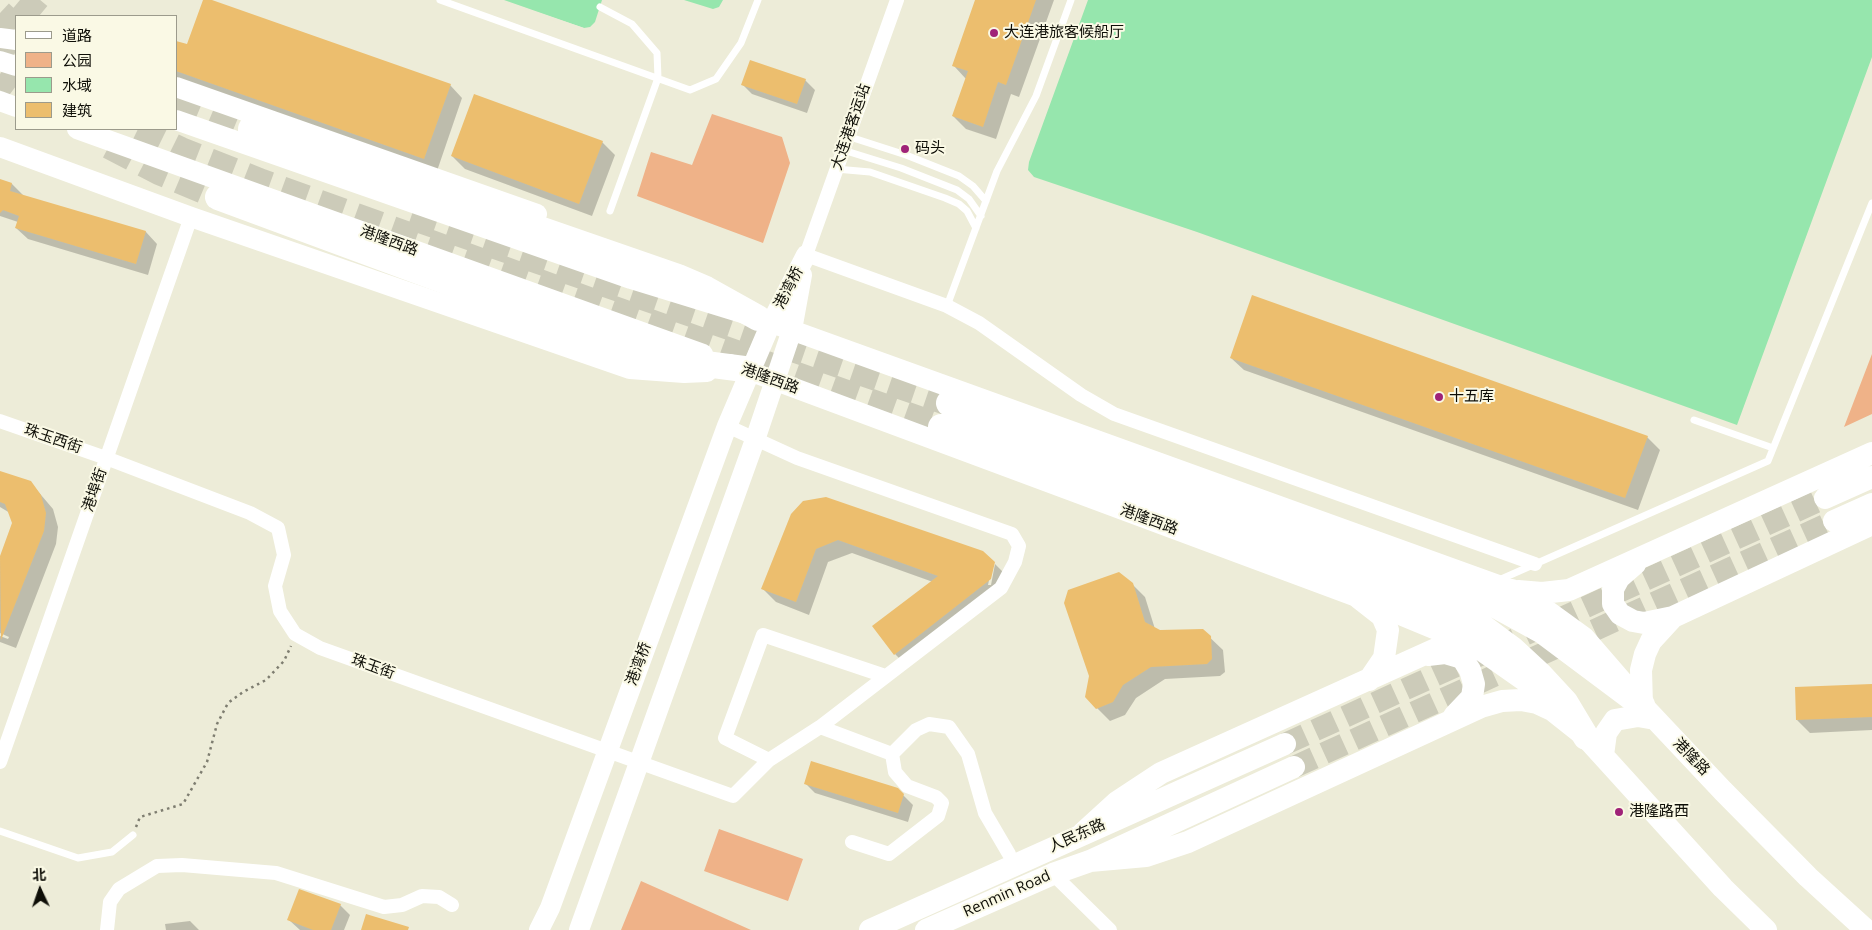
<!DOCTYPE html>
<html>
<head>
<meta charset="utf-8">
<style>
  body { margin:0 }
  #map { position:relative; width:1872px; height:930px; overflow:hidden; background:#edecd8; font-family:"Open Sans","Noto Sans SC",sans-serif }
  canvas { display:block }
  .legend { position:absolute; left:15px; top:15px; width:162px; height:115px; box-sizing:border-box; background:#faf9e5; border:1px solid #9c9b8c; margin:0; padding:6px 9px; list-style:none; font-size:15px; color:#0e0e07 }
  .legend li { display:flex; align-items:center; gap:10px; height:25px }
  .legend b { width:25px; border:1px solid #9c9b8c }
  .north { position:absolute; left:15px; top:865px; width:50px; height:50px; -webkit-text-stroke:4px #faf9e5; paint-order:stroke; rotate:357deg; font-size:14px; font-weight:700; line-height:20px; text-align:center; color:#0e0e07 }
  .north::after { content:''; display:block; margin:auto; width:18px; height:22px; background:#0e0e07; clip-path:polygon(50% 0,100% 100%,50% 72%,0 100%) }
</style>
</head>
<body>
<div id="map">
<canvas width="1872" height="930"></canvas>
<ul class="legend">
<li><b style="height:6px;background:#fff"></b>道路</li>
<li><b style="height:14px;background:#efb288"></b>公园</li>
<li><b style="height:14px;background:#96e6ad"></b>水域</li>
<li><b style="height:14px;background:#ecbe6e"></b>建筑</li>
</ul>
<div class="north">北</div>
</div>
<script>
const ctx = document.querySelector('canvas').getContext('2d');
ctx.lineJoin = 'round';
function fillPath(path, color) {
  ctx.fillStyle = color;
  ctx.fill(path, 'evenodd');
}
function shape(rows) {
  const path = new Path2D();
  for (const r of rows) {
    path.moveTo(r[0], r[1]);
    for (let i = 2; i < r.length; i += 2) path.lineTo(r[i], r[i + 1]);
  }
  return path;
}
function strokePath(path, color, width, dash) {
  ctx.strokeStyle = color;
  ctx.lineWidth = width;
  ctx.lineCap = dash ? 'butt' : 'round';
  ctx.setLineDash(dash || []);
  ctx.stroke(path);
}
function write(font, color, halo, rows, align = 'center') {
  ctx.font = font + ' "Open Sans","Noto Sans SC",sans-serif';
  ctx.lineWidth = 4;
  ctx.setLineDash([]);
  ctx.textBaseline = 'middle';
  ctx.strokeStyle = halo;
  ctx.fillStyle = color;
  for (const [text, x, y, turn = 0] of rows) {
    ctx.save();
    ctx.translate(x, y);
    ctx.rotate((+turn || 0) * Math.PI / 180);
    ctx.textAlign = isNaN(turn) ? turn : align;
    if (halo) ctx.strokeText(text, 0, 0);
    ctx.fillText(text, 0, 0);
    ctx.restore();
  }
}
fillPath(shape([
  [712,114,782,137,790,163,763,243,637,196,651,152,692,165],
  [1872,354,1872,414,1844,427],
  [719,829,803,859,788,901,704,871],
  [641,881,751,930,621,930]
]), '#efb288');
fillPath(shape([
  [504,0,602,0,595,22,590,27,584,28],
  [684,0,723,0,719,7,713,9],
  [1088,0,1872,0,1872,57,1737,425,1197,232,1034,177,1028,170,1029,162]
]), '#96e6ad');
fillPath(shape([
  [501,0,584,28,583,31,503,2]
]), '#edecd8');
fillPath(shape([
  [205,0,450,85,462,98,437,171,176,79,176,42,188,46],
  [977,0,1054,0,1019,97,1011,94,996,139,966,129,953,116,966,79,954,66],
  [805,80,815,90,807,113,752,94,743,85],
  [602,142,615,155,592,216,465,169,452,156],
  [0,180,12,184,24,196,146,232,157,244,148,275,28,239,16,228,18,222,0,216],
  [1231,358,1647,437,1660,450,1638,510,1244,370],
  [0,476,30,482,53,509,58,527,56,544,16,648,0,642,0,636,8,639,9,637,0,633,0,559,14,523,10,513,0,507],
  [793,515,993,562,988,585,991,585,995,564,1007,576,908,667,895,654,933,582,852,553,828,562,809,615,776,602,763,589],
  [1132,584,1145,597,1155,629,1159,631,1203,631,1223,650,1225,672,1220,676,1165,679,1136,698,1125,715,1110,721,1097,708],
  [1872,685,1872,730,1810,733,1797,720],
  [805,783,903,795,913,805,908,822,815,793],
  [340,905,350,915,344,930,300,930,289,920],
  [190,921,199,930,166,930,165,924]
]), '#0003');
fillPath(shape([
  [203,0,212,0,451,84,424,159,176,71,176,41,187,44],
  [975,0,1036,0,1006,85,998,82,983,127,952,116,968,71,952,66],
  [750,60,806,79,797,104,741,85],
  [474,94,603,141,579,204,451,156],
  [0,179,12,183,10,191,146,231,136,264,15,228,19,216,3,210,0,213],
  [1252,295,1648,436,1625,498,1230,358],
  [0,471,31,481,41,495,46,513,44,531,1,640,0,556,12,523,5,504,0,502],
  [826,497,983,551,995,562,991,579,894,655,872,626,938,576,838,540,816,549,796,602,761,589,791,514,803,501],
  [1119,572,1133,583,1145,622,1160,630,1203,629,1211,636,1212,659,1207,664,1151,667,1123,685,1113,702,1096,709,1085,697,1089,676,1064,603,1068,590],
  [1872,684,1872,717,1796,720,1795,687],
  [811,761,898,788,904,794,898,813,804,784],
  [299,889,341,904,331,930,313,930,287,920],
  [366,914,409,927,408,930,361,930]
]), '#ecbe6e');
strokePath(shape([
  [1285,744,1825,498],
  [1294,767,1834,521]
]), '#cccbb9', 22, [22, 11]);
strokePath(shape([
  [20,0,39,16],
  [0,13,16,28],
  [0,38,16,52],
  [0,74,16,86],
  [176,98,251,129],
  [138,129,181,150,262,182,941,427],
  [109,146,159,172,218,197],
  [411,217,949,403]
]), '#cccbb9', 26, [26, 13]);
strokePath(shape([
  [136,827,140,817,183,804,207,762,217,724,228,703,243,692,266,680,284,661,291,646]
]), '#7e7d70', 2.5, [2.5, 4]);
strokePath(shape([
  [440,0,690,90,716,79,741,43,758,0],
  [600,7,632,24,657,53,658,78,610,211],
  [847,136,906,155,959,176,973,186,986,201],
  [843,150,901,168,957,190,969,199,981,216],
  [836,169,870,172,945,198,959,204,967,211,976,228],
  [947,306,997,171,1036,96,1071,0],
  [1694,420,1773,448],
  [1499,580,1768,461,1872,203],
  [0,831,78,858,112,852,133,835]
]), '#fff', 7);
strokePath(shape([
  [897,0,806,255,947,306,979,323,1081,395,1114,414,1535,564],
  [0,421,106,458,250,513,278,528,284,555,275,586,280,611,295,634,320,648,733,796,769,760,820,727,1001,588,1015,562,1019,546,1012,534,797,458,727,426],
  [820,727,892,754,916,730,929,724,949,727,968,754,985,813,1009,854],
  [769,760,725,738,763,635,885,676],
  [0,762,191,217],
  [852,842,889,854,938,816,942,803,936,797,907,786,895,772,892,754],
  [1053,874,1110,930],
  [107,930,110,902,119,889,157,866,182,865,276,873,384,907,402,905,422,896,439,897,452,905]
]), '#fff', 14);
strokePath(shape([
  [0,38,16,40],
  [0,61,16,66],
  [176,87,537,214],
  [0,101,16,107],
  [176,120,631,279,758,318,1512,590],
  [77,129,703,354],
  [0,147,191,217,630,369,684,373,707,372],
  [730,364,1359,598,1458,639],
  [539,930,550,908,727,426,771,323,806,255],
  [579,930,756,437,792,330,802,275]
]), '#fff', 20);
strokePath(shape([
  [1825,498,1872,477],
  [1834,521,1872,504],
  [1635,564,1619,578,1613,589,1613,604,1620,614,1633,621,1644,623,1673,617,1872,524],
  [1512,590,1544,609,1584,638,1642,705,1723,791,1808,877,1866,930],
  [1518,591,1542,593,1569,590,1872,453],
  [1359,598,1382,616,1388,630,1384,658,1369,680],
  [1428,655,1445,653,1462,658,1470,670,1474,684,1472,697,1454,716],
  [1642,705,1641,670,1645,654,1651,641,1673,617],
  [1574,724,1723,888,1766,930],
  [1603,755,1606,733,1615,720,1638,716,1655,719],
  [1083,833,1117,802,1161,773,1458,639,1470,642,1547,696],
  [1090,861,1146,856,1188,842,1481,707,1502,701,1521,700,1537,703,1552,710,1581,733],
  [870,930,1285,744],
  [926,930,1053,874,1090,861,1294,767]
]), '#fff', 22);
strokePath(shape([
  [251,129,678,277,706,289,758,318],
  [218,197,594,336,690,362,744,369],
  [949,403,1492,603,1543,631,1642,705],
  [941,427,1451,612,1482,627,1513,650,1540,675,1565,702,1586,737]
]), '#fff', 26);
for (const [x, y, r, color] of [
  [994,33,5,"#9f2278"],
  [905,149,5,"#9f2278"],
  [1439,397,5,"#9f2278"],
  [1619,812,5,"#9f2278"]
]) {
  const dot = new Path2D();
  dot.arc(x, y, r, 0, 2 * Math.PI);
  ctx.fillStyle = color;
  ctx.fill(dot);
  strokePath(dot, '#faf9e5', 2);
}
write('15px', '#0e0e07', '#faf9e5', [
  ["大连港旅客候船厅",1004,33],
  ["码头",915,149],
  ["十五库",1449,397],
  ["港隆路西",1629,812]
], 'left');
write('15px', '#0e0e07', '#faf9e5', [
  ["大连港客运站",851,127,-71],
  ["港隆西路",389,241,20],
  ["港湾桥",789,288,-63],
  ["港隆西路",770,379,20],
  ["珠玉西街",53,439,19],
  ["港埠街",95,490,-71],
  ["港隆西路",1149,520,20],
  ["港湾桥",639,664,-70],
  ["珠玉街",373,667,20],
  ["港隆路",1691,757,46],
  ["人民东路",1077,836,-24],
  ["Renmin Road",1007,894,-24]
]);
</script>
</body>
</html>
